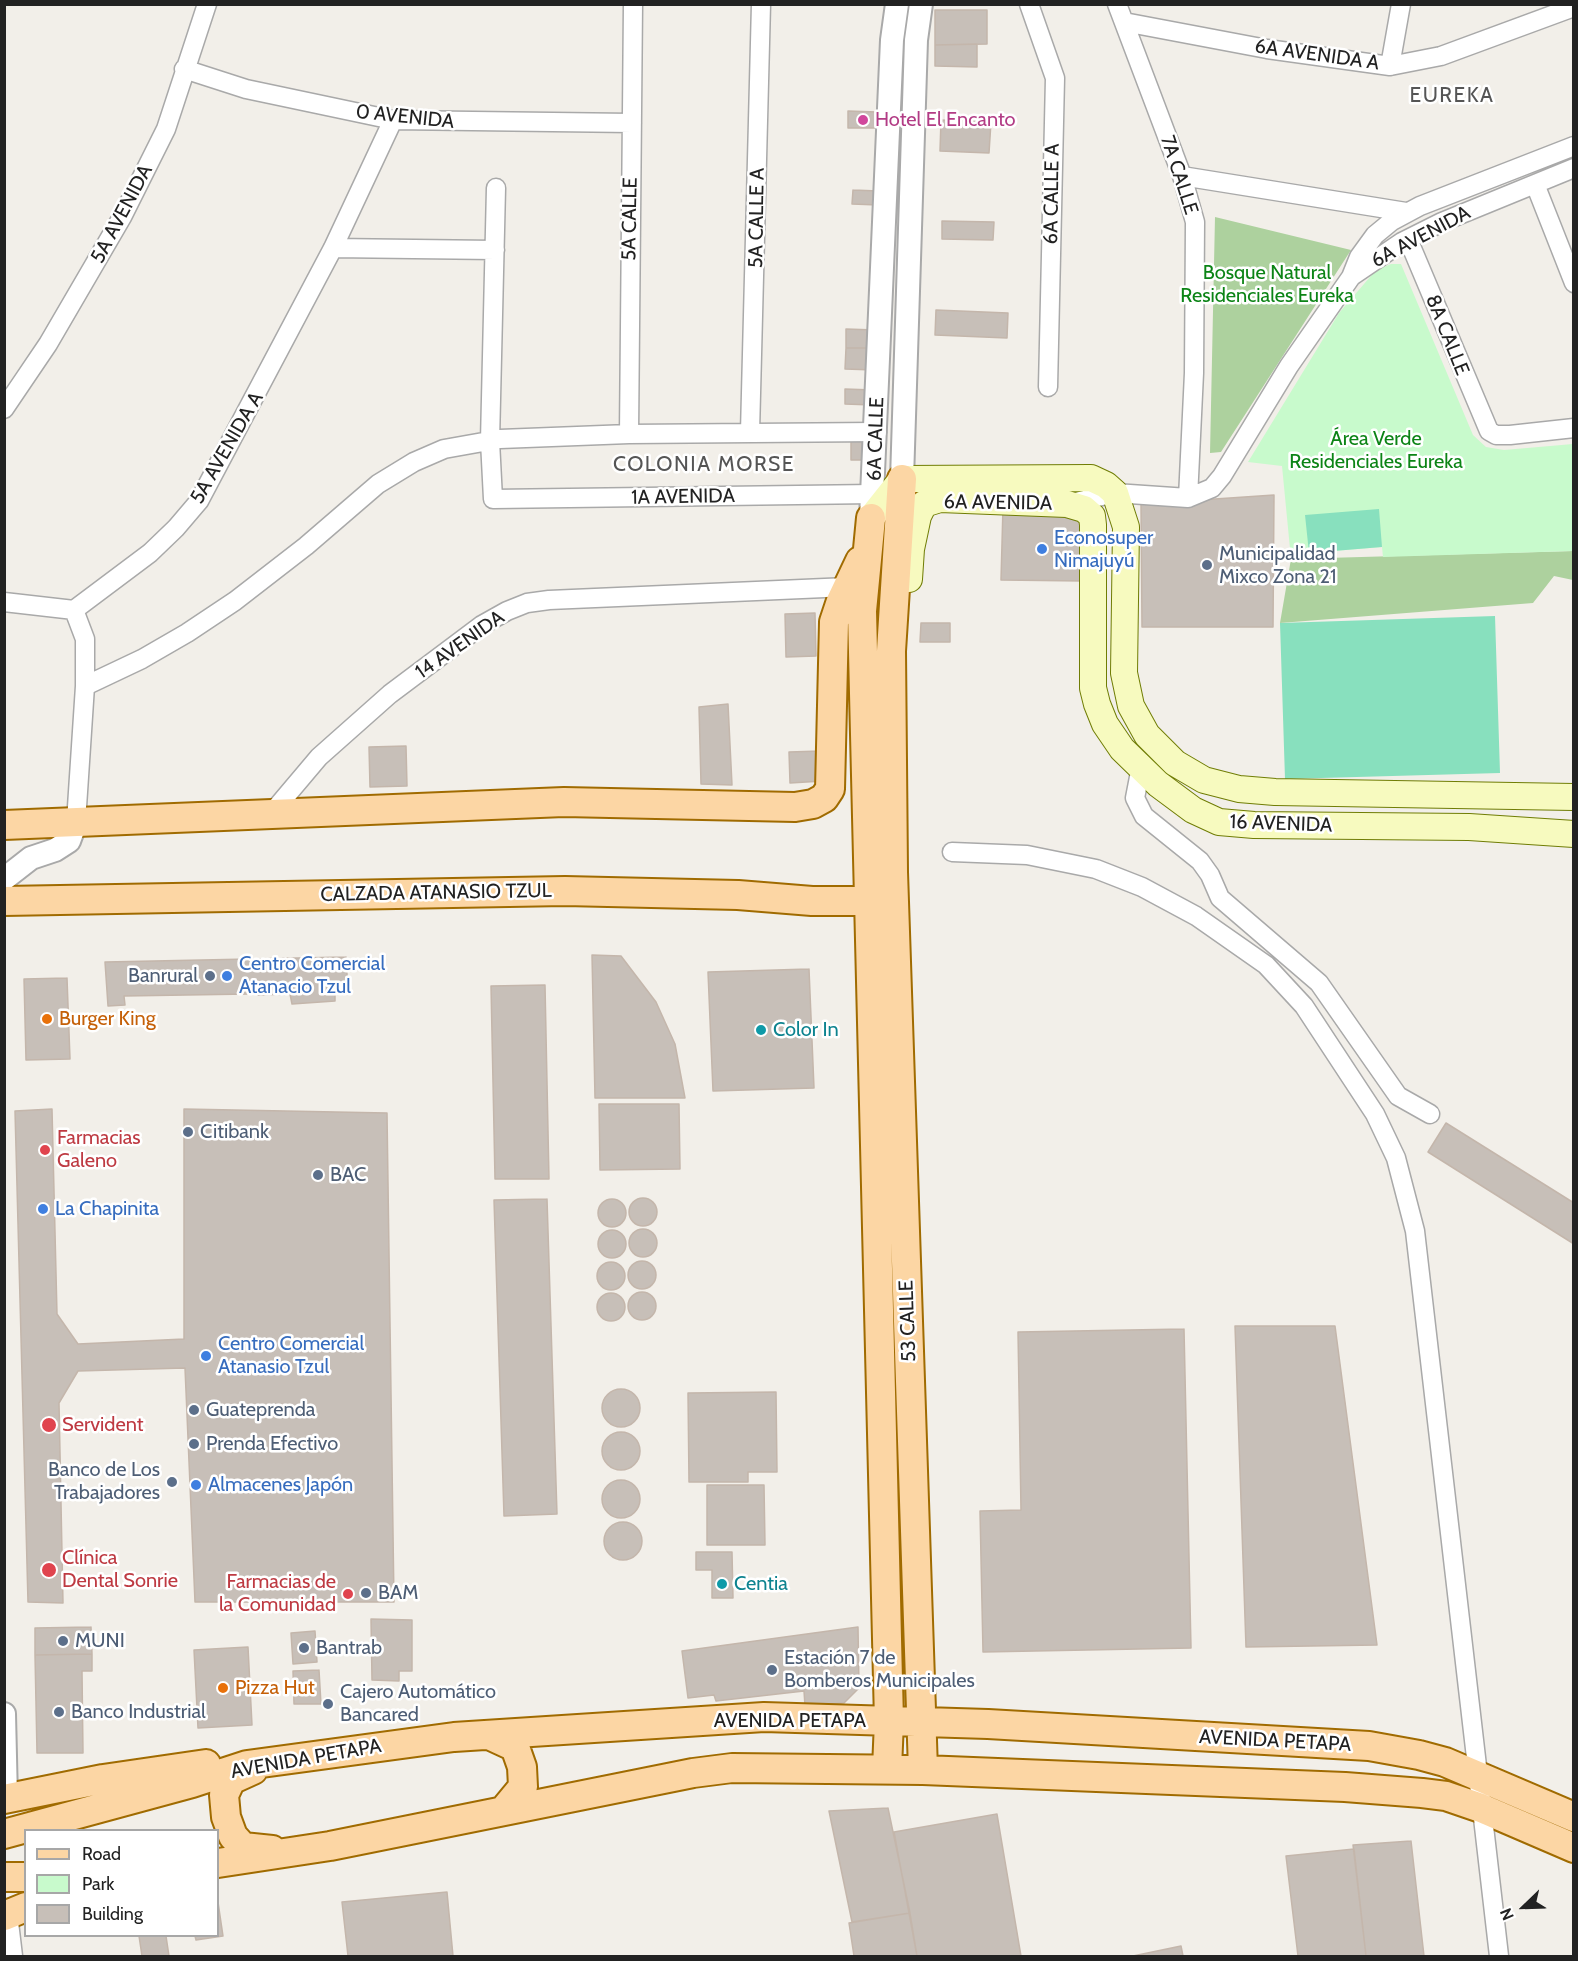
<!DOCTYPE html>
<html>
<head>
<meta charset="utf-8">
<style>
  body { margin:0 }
  #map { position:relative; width:1578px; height:1961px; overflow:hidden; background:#f2efe9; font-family:Cabin,sans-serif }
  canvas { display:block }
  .frame { position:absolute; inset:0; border:6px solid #222; pointer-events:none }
  .legend { position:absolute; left:24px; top:1829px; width:195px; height:108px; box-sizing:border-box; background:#fff; border:2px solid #a7a7a7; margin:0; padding:8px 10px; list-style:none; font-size:18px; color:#222 }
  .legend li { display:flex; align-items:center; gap:12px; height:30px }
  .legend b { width:30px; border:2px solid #a7a7a7 }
  .north { position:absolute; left:1494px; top:1877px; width:60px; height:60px; -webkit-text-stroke:4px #fff; paint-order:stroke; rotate:247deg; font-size:16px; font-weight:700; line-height:24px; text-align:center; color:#222 }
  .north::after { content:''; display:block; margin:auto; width:21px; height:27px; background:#222; clip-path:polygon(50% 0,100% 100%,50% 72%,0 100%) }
</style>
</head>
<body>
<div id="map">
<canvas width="1578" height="1961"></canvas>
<div class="frame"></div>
<ul class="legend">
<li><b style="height:8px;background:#fcd6a4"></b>Road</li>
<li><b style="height:16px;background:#c8facc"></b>Park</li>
<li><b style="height:16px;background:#c7bfb8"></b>Building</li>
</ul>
<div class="north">N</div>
</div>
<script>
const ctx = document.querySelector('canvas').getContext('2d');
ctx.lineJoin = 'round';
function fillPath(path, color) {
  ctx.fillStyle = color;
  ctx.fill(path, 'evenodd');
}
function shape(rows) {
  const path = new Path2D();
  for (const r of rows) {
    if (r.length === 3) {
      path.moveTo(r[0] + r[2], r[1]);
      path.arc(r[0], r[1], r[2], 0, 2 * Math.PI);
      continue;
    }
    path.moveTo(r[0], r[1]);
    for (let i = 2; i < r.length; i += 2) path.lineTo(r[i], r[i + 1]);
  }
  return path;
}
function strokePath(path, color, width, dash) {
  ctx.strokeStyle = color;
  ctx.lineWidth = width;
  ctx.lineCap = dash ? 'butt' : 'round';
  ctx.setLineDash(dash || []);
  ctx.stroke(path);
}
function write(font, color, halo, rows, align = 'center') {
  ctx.font = font + ' Cabin,sans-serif';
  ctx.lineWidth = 5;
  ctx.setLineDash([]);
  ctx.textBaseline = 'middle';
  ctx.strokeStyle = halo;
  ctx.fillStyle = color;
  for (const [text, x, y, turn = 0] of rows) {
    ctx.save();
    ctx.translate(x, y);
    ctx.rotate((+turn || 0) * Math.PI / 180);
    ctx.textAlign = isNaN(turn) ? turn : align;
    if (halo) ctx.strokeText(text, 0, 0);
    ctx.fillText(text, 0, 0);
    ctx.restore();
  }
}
fillPath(shape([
  [1215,217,1351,250,1221,452,1210,453],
  [1573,551,1573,580,1554,576,1533,603,1280,623,1291,559]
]), '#add19e');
fillPath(shape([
  [1391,264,1401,264,1473,435,1486,447,1504,450,1573,444,1573,551,1383,557,1382,547,1309,553,1291,559,1282,466,1248,462,1339,313,1376,270]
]), '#c8facc');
fillPath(shape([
  [1379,509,1382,547,1309,553,1305,515],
  [1495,616,1500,773,1285,779,1280,623]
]), '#88e0be');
const building = shape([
  [935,10,987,10,987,44,935,45,935,10],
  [977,44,977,67,935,66,935,45,977,44],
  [848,111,877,112,877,128,848,128,848,111],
  [941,120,991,122,989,153,940,151,941,120],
  [853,190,878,191,878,205,852,204,853,190],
  [942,221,994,222,993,240,942,239,942,221],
  [936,310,1008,313,1007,338,935,335,936,310],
  [846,329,875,330,875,348,846,348,846,329],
  [846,348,875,348,874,370,845,369,846,348],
  [845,389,873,390,872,405,845,404,845,389],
  [851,441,864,441,870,460,851,460,851,441],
  [1274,495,1273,627,1142,627,1141,504,1274,495],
  [1003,507,1084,518,1082,581,1001,580,1003,507],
  [815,613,816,656,786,657,785,614,815,613],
  [921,623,950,623,950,642,920,642,921,623],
  [728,704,732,785,701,784,699,707,728,704],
  [406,746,407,786,370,787,369,747,406,746],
  [821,751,823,781,790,783,789,752,821,751],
  [592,955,621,956,656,1002,675,1044,685,1098,595,1098,592,955],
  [346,957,348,992,335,993,335,1001,292,1004,290,994,258,995,257,989,248,989,249,994,124,996,125,1005,108,1006,105,962,346,957],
  [809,969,814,1088,713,1091,708,972,809,969],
  [67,978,70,1059,26,1060,24,979,67,978],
  [545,985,549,1179,495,1179,491,986,545,985],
  [599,1104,679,1104,680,1169,600,1170,599,1104],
  [52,1109,57,1314,78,1344,184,1339,184,1109,387,1113,394,1602,195,1602,185,1368,78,1371,59,1403,63,1603,28,1602,15,1111,52,1109],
  [1446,1123,1574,1203,1574,1244,1428,1152,1446,1123],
  [643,1212,14],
  [612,1213,14],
  [547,1199,557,1514,504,1516,494,1200,547,1199],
  [643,1243,14],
  [612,1244,14],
  [642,1275,14],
  [611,1276,14],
  [642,1306,14],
  [611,1307,14],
  [1235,1326,1335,1326,1377,1645,1246,1647,1235,1326],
  [1184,1329,1191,1648,983,1652,980,1511,1021,1510,1018,1332,1184,1329],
  [621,1408,19],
  [776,1392,777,1472,748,1472,748,1482,689,1482,688,1393,776,1392],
  [621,1451,19],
  [621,1499,19],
  [707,1485,764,1485,765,1545,707,1545,707,1485],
  [623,1541,19],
  [696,1552,732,1552,733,1598,712,1598,712,1570,696,1570,696,1552],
  [371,1619,412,1620,412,1671,399,1671,399,1681,372,1680,371,1619],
  [91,1627,92,1654,35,1655,35,1628,91,1627],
  [858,1627,859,1688,844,1703,805,1706,804,1691,716,1701,714,1695,688,1698,682,1651,858,1627],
  [315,1631,317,1662,293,1664,291,1633,315,1631],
  [248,1647,252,1725,198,1728,194,1650,248,1647],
  [92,1654,92,1671,82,1671,83,1753,37,1753,35,1655,92,1654],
  [319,1670,321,1704,294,1704,293,1671,319,1670],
  [888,1808,910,1913,852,1922,829,1811,888,1808],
  [997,1814,1021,1956,917,1956,894,1832,997,1814],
  [1411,1841,1424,1956,1366,1956,1353,1845,1411,1841],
  [1354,1849,1366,1956,1298,1956,1286,1856,1354,1849],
  [447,1892,453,1956,348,1956,342,1902,447,1892],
  [218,1902,223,1936,196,1940,195,1936,218,1936,218,1902],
  [910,1913,917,1956,854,1956,849,1923,910,1913],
  [139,1936,171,1936,166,1936,169,1956,142,1956,139,1936],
  [1181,1946,1183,1956,1133,1956,1181,1946]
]);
fillPath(building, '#c7bfb8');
strokePath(building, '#c4b6ab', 1.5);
const minor = shape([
  [1029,4,1055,78,1048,387],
  [1117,4,1182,176,1195,222,1194,373,1188,498],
  [1124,22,1267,49,1390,66,1441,56,1574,7],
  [1390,66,1401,4],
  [184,69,246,89,393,120,632,123],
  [1182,176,1406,212],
  [1535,184,1574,283],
  [496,188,490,441,493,499,874,494],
  [1408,239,1489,431,1496,435,1510,435,1574,428],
  [333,248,495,250],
  [1352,276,1402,242,1442,222,1574,168],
  [4,409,48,344,122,217,166,129,207,4],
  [750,432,761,4],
  [629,434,633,4],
  [1067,504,1115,493,1188,498,1212,488,1222,476,1289,366,1351,277,1359,257,1375,235,1392,221,1420,206,1574,146],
  [4,602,74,610],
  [74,610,150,553,176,528,199,501,333,248,393,120],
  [74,610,85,639,85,686,76,822],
  [85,686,142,659,187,633,235,601,306,546,378,484,414,462,444,449,500,439,629,434,877,432],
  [1141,767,1135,798,1144,816,1200,861,1210,875,1220,898,1319,983,1398,1096,1430,1114],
  [270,815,319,757,390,694,482,625,507,611,527,603,549,600,848,587],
  [952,852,1027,855,1096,869,1142,887,1196,916,1266,965,1304,1006,1375,1114,1396,1158,1415,1231,1499,1956],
  [8,1914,13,1956]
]);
const tertiary = shape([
  [902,479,916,40,921,4],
  [871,518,892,40,897,4],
  [4,879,31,858,55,850,69,841,76,822],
  [4,1714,6,1799]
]);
const secondary = shape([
  [871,518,902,479,1091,478,1106,485,1115,493,1126,527,1124,673,1131,706,1147,735,1175,763,1204,780,1239,789,1275,792,1574,797],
  [909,579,911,549,918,516,924,504,940,499,1067,504,1084,509,1092,516,1093,525,1093,688,1097,704,1105,724,1122,749,1158,784,1193,810,1219,822,1254,825,1469,827,1574,834]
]);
const primary = shape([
  [902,479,891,651,893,872,923,1770],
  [871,518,862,611,889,1721,887,1769],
  [4,825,564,802,795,807,813,804,824,798,830,789,834,622,841,601,860,561],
  [4,901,565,891,738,895,812,901,868,901,886,896],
  [489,1735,515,1747,522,1767,523,1787,504,1810],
  [253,1770,231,1780,224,1795,226,1817,233,1836,243,1847,272,1850],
  [4,1799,103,1779,206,1764],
  [4,1834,192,1783,247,1765,454,1737,764,1717,988,1724,1369,1746,1419,1755,1445,1762,1574,1817],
  [218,1863,330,1846,693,1773,732,1768,923,1770,1345,1787,1422,1793,1446,1796,1481,1808,1574,1848],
  [4,1877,26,1877],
  [4,1916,26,1907]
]);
strokePath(minor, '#a9a9a9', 21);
strokePath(tertiary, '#a9a9a9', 26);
strokePath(secondary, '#707d05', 28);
strokePath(primary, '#a06b00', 32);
strokePath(minor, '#fff', 18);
strokePath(tertiary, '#fff', 22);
strokePath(secondary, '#f7fabf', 26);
strokePath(primary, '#fcd6a4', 28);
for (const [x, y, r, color] of [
  [863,120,6,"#d1479c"],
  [1042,549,6,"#3f7fe0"],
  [1207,565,6,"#5c6f8a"],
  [210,976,6,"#5c6f8a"],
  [227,976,6,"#3f7fe0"],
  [47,1019,6,"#e8710a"],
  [761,1030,6,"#0f9aa8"],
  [188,1132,6,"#5c6f8a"],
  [45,1150,6,"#e0444e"],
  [318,1175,6,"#5c6f8a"],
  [43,1209,6,"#3f7fe0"],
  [206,1356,6,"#3f7fe0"],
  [194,1410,6,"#5c6f8a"],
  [49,1425,8,"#e0444e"],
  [194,1444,6,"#5c6f8a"],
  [172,1482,6,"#5c6f8a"],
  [196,1485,6,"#3f7fe0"],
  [49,1570,8,"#e0444e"],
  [722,1584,6,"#0f9aa8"],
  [366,1593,6,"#5c6f8a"],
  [348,1594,6,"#e0444e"],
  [63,1641,6,"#5c6f8a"],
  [304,1648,6,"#5c6f8a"],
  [772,1670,6,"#5c6f8a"],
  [223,1688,6,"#e8710a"],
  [328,1704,6,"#5c6f8a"],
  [59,1712,6,"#5c6f8a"]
]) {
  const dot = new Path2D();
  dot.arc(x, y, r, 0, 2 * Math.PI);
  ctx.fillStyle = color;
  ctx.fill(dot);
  strokePath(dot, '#fff', 2);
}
write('20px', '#222', '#fff', [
  ["6A AVENIDA A",1317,55,8],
  ["0 AVENIDA",405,117,6],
  ["7A CALLE",1179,175,72],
  ["6A CALLE A",1052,194,-89],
  ["5A AVENIDA",122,214,-62],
  ["5A CALLE A",757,218,-89],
  ["5A CALLE",630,219,-89],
  ["6A AVENIDA",1421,237,-28],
  ["8A CALLE",1447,335,68],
  ["6A CALLE",876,439,-88],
  ["5A AVENIDA A",227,448,-60],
  ["1A AVENIDA",683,497,-1],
  ["6A AVENIDA",998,503,1],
  ["14 AVENIDA",460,645,-35],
  ["16 AVENIDA",1281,824,2],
  ["CALZADA ATANASIO TZUL",436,893,-1],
  ["53 CALLE",908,1321,-92],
  ["AVENIDA PETAPA",790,1721],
  ["AVENIDA PETAPA",1275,1741,3],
  ["AVENIDA PETAPA",306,1759,-10]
]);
write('20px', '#b23c85', '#fff', [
  ["Hotel El Encanto",875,120]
], 'left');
write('20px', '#0c8416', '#fff', [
  ["Bosque Natural",1267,273],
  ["Residenciales Eureka",1267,296],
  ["Área Verde",1376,439],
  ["Residenciales Eureka",1376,462]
]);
write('20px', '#366cbe', '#fff', [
  ["Econosuper",1054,538],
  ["Nimajuyú",1054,561],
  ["Centro Comercial",239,964],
  ["Atanacio Tzul",239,987],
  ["La Chapinita",55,1209],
  ["Centro Comercial",218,1344],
  ["Atanasio Tzul",218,1367],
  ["Almacenes Japón",208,1485]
], 'left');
write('20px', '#4e5e75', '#fff', [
  ["Municipalidad",1219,554],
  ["Mixco Zona 21",1219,577],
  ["Banrural",198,976,"right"],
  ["Citibank",200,1132],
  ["BAC",330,1175],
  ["Guateprenda",206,1410],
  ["Prenda Efectivo",206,1444],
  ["Banco de Los",160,1470,"right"],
  ["Trabajadores",160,1493,"right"],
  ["BAM",378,1593],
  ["MUNI",75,1641],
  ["Bantrab",316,1648],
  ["Estación 7 de",784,1658],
  ["Bomberos Municipales",784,1681],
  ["Cajero Automático",340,1692],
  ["Bancared",340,1715],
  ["Banco Industrial",71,1712]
], 'left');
write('20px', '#c56008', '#fff', [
  ["Burger King",59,1019],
  ["Pizza Hut",235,1688]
], 'left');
write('20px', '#0d838f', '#fff', [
  ["Color In",773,1030],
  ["Centia",734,1584]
], 'left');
write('20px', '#be3a42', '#fff', [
  ["Farmacias",57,1138],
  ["Galeno",57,1161],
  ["Servident",62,1425],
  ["Clínica",62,1558],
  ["Dental Sonrie",62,1581],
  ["Farmacias de",336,1582,"right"],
  ["la Comunidad",336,1605,"right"]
], 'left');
ctx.letterSpacing = '1.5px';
write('21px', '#555', '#fff', [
  ["EUREKA",1452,96],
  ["COLONIA MORSE",704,465]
]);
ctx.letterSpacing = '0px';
</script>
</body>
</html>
